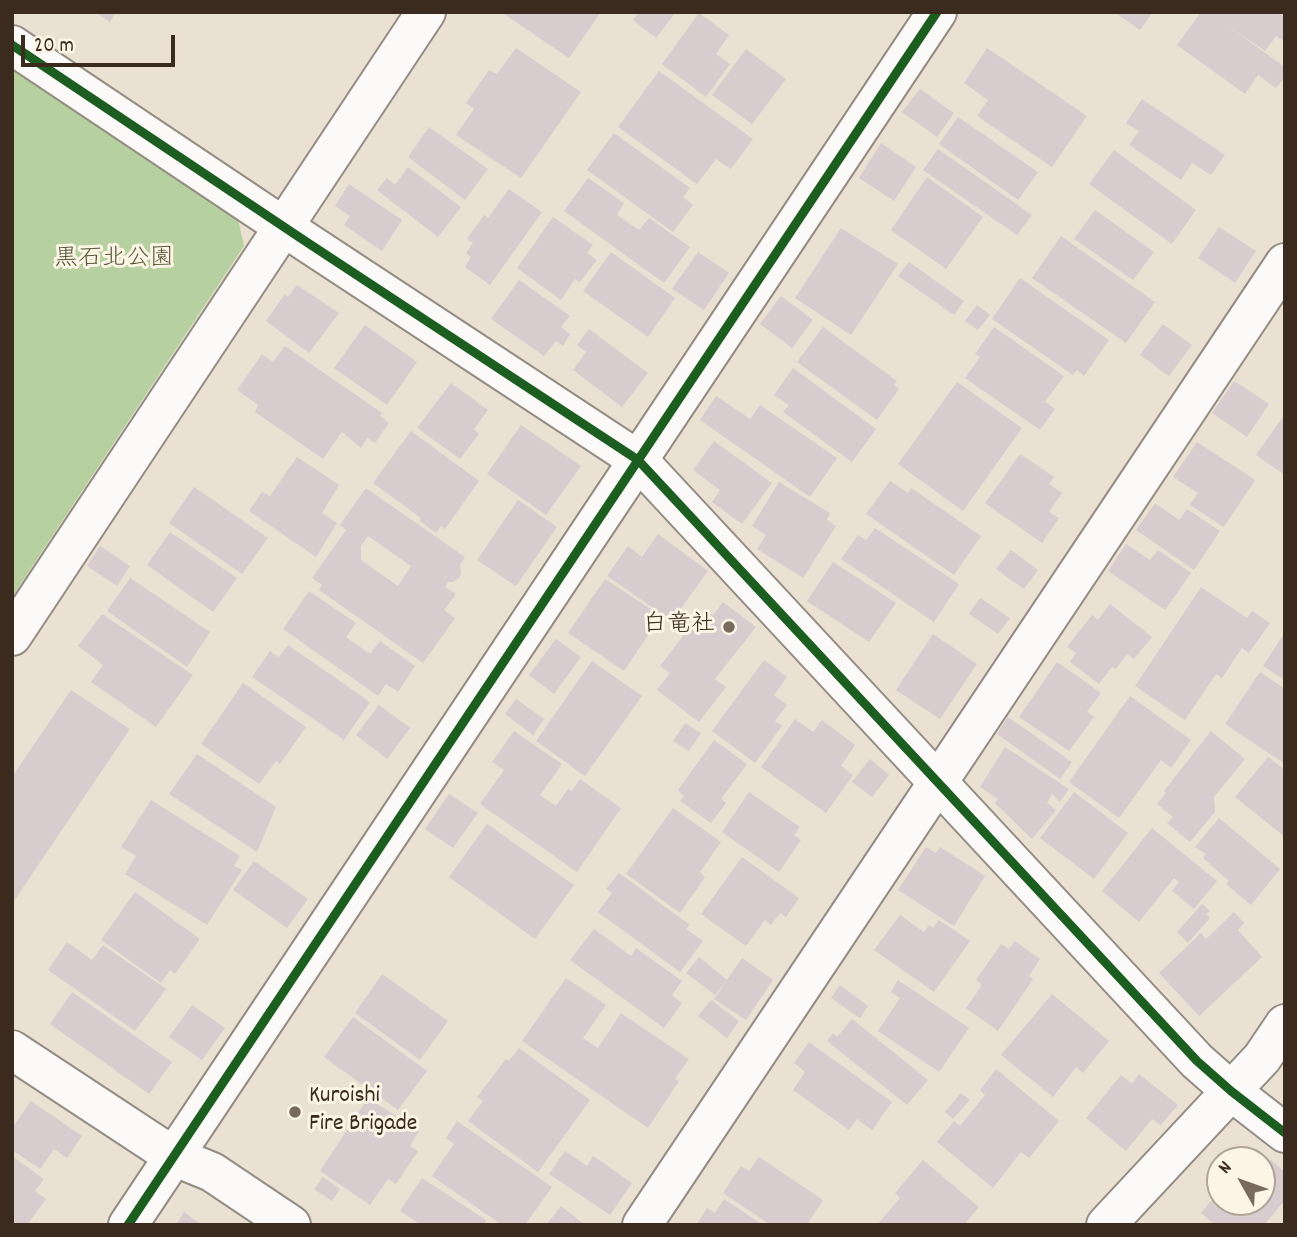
<!DOCTYPE html>
<html>
<head>
<meta charset="utf-8">
<style>
  body { margin:0 }
  #map { position:relative; width:1297px; height:1237px; overflow:hidden; background:#eae1d2; font-family:Dekko,sans-serif }
  canvas { display:block }
  .frame { position:absolute; inset:0; border:14px solid #3b2a1e; pointer-events:none }
  .north { position:absolute; left:1206px; top:1146px; width:70px; height:70px; box-sizing:border-box; background:#fcf5e5; border:2px solid #afa495; border-radius:50%; rotate:310deg; font-size:19px; font-weight:700; line-height:28px; text-align:center; color:#3b2a1e }
  .north::after { content:''; display:block; margin:auto; width:24px; height:32px; background:#786a5d; clip-path:polygon(50% 0,100% 100%,50% 72%,0 100%) }
  .scale { position:absolute; left:21px; top:35px; width:154px; height:32px; box-sizing:border-box; border:4px solid #3b2a1e; border-top:0; padding-left:9px; font-size:21px; line-height:24px; white-space:nowrap; color:#3b2a1e; -webkit-text-stroke:5px #fcf5e5; paint-order:stroke }
</style>
</head>
<body>
<div id="map">
<canvas width="1297" height="1237"></canvas>
<div class="frame"></div>
<div class="north">N</div>
<div class="scale">20 m</div>
</div>
<script>
const ctx = document.querySelector('canvas').getContext('2d');
ctx.lineJoin = 'round';
function fillPath(path, color) {
  ctx.fillStyle = color;
  ctx.fill(path, 'evenodd');
}
function shape(rows) {
  const path = new Path2D();
  for (const r of rows) {
    path.moveTo(r[0], r[1]);
    for (let i = 2; i < r.length; i += 2) path.lineTo(r[i], r[i + 1]);
  }
  return path;
}
function strokePath(path, color, width, dash) {
  ctx.strokeStyle = color;
  ctx.lineWidth = width;
  ctx.lineCap = dash ? 'butt' : 'round';
  ctx.setLineDash(dash || []);
  ctx.stroke(path);
}
function write(font, color, halo, rows, align = 'center') {
  ctx.font = font + ' Dekko,"Klee One",sans-serif';
  ctx.lineWidth = 6;
  ctx.setLineDash([]);
  ctx.textBaseline = 'middle';
  ctx.strokeStyle = halo;
  ctx.fillStyle = color;
  for (const [text, x, y, turn = 0] of rows) {
    ctx.save();
    ctx.translate(x, y);
    ctx.rotate((+turn || 0) * Math.PI / 180);
    ctx.textAlign = isNaN(turn) ? turn : align;
    if (halo) ctx.strokeText(text, 0, 0);
    ctx.fillText(text, 0, 0);
    ctx.restore();
  }
}
fillPath(shape([
  [12,68,238,219,244,246,12,597]
]), '#b7d09f');
fillPath(shape([
  [95,12,116,12,110,22],
  [501,12,601,12,569,58],
  [639,12,676,12,656,38,633,20],
  [1114,12,1153,12,1140,30],
  [1201,12,1285,12,1285,42,1276,36,1265,51,1225,24,1285,67,1285,77,1276,88,1258,75,1245,94,1177,45],
  [699,13,729,35,716,54,730,64,706,97,662,64],
  [516,48,581,92,521,178,456,135,474,109,466,103,489,70,497,74],
  [987,48,1087,116,1052,167,977,116,988,100,964,83],
  [746,49,786,79,752,124,712,95],
  [659,71,753,139,731,169,716,159,697,184,618,127],
  [920,89,954,113,937,137,902,112],
  [1142,99,1225,155,1211,175,1192,163,1181,180,1129,145,1139,131,1126,123],
  [958,117,1038,172,1018,200,939,144],
  [429,127,488,169,465,200,408,157],
  [614,133,690,188,683,197,693,205,673,232,587,170],
  [881,143,916,167,894,201,859,178],
  [938,149,1032,215,1017,235,923,170],
  [1114,150,1196,210,1172,244,1089,184],
  [408,167,461,207,438,237,377,190,387,178,395,185],
  [927,177,983,217,946,269,891,230],
  [588,178,624,203,617,215,639,230,649,218,690,247,664,283,564,211],
  [349,184,402,220,382,251,344,225,350,216,335,206],
  [509,189,542,212,490,285,465,267,471,257,466,253,473,243,467,239,484,215,488,218],
  [1095,210,1154,252,1133,280,1074,239],
  [553,217,593,245,587,253,597,260,580,282,575,279,561,300,517,268],
  [1219,227,1256,251,1235,283,1198,258],
  [841,228,898,264,851,335,795,298],
  [1061,236,1155,302,1126,343,1032,278],
  [611,252,675,298,648,337,583,291],
  [698,252,729,273,704,310,672,289],
  [909,262,964,301,954,315,898,276],
  [1020,278,1109,340,1084,376,1077,370,1073,375,992,319],
  [519,280,570,316,561,327,570,334,563,346,556,341,544,356,491,319],
  [297,285,339,313,309,353,266,321,285,294,288,297],
  [781,296,813,320,792,348,760,324],
  [977,305,990,315,978,330,965,321],
  [1163,324,1192,345,1169,376,1140,355],
  [365,325,417,362,387,405,334,368],
  [823,327,897,381,894,385,899,389,877,420,797,362],
  [994,327,1064,376,1045,402,1055,409,1040,430,965,378,980,357,975,354],
  [589,329,648,373,622,407,573,370,586,352,577,345],
  [285,346,382,413,380,416,389,423,375,443,367,438,361,448,342,432,323,459,255,412,258,405,237,390,262,354,273,362],
  [793,368,876,429,852,462,783,412,789,405,774,395],
  [1234,381,1269,404,1247,437,1212,413],
  [957,382,1022,428,963,511,898,464],
  [451,383,488,410,474,429,479,434,460,459,417,428],
  [716,396,750,419,760,405,837,458,810,497,700,420],
  [1282,418,1285,420,1285,475,1256,455],
  [521,425,581,466,546,515,487,474],
  [411,431,479,481,445,529,441,526,436,533,420,521,421,518,373,483],
  [714,441,772,483,742,524,712,502,720,490,693,470],
  [1197,442,1255,480,1224,527,1190,505,1198,493,1173,477],
  [1020,454,1054,477,1049,484,1062,493,1049,512,1059,518,1042,543,985,503],
  [297,457,339,485,322,513,337,523,316,557,249,511,262,492,270,496],
  [890,481,908,493,911,488,981,536,954,575,866,514],
  [779,482,830,513,827,520,836,526,803,578,757,549,766,535,752,526],
  [194,487,268,538,242,574,169,523],
  [366,488,465,557,460,565,461,574,459,578,453,582,448,582,445,587,456,594,444,610,455,618,423,663,319,590,322,585,312,578,346,530,340,525],
  [368,536,411,566,398,586,361,560,361,546],
  [518,500,557,527,516,586,477,560],
  [1155,503,1179,520,1187,509,1220,531,1194,570,1136,530],
  [875,528,959,584,934,622,841,559,858,535,866,540],
  [170,532,237,578,213,612,147,565],
  [658,534,708,571,672,621,607,576,628,546,642,557],
  [1126,544,1150,560,1158,550,1191,573,1165,610,1108,571],
  [100,546,130,566,117,586,87,566],
  [1011,550,1038,570,1024,589,996,569],
  [833,562,896,603,869,642,807,601],
  [130,578,210,632,187,667,107,611],
  [605,579,661,616,624,671,568,633],
  [1201,587,1247,618,1252,611,1270,623,1249,653,1242,648,1222,678,1216,674,1185,720,1135,686],
  [309,591,356,623,346,637,370,654,380,641,415,666,398,692,386,684,378,696,283,629],
  [980,598,1010,618,998,634,969,614],
  [723,602,756,627,715,679,726,687,699,722,657,690,670,673,660,666,704,609,713,615],
  [1110,604,1152,637,1134,659,1127,654,1116,669,1112,667,1099,684,1070,662,1076,653,1067,647,1092,615,1098,620],
  [102,614,193,675,156,727,91,682,103,665,78,646],
  [1285,632,1285,680,1263,666],
  [933,634,977,664,940,719,896,690],
  [556,639,581,657,554,694,529,675],
  [288,645,370,702,344,740,252,677,270,651,279,657],
  [764,660,787,677,774,695,787,705,775,721,782,726,755,763,712,731],
  [592,661,642,696,585,776,536,741],
  [1057,662,1101,693,1087,712,1094,717,1069,751,1019,717],
  [1260,672,1285,689,1285,764,1225,724],
  [243,683,306,727,280,764,276,761,259,784,201,744],
  [71,690,130,729,12,904,12,777],
  [1130,696,1191,740,1171,768,1161,760,1119,818,1069,782],
  [516,699,544,719,533,735,505,714],
  [379,705,410,728,387,759,356,735],
  [1008,717,1072,762,1060,779,997,734],
  [795,719,813,732,822,720,855,745,841,766,853,775,826,813,761,767],
  [685,723,701,733,689,751,673,741],
  [514,731,562,764,540,795,556,806,568,789,572,791,580,779,621,808,577,872,480,804,504,770,492,762],
  [1211,731,1245,759,1214,797,1215,812,1190,842,1167,823,1173,817,1157,804,1166,793,1164,791],
  [714,740,747,764,721,799,726,803,711,823,680,801,684,796,678,790],
  [1005,747,1069,789,1060,802,1052,794,1047,803,1056,810,1032,839,995,803,998,799,980,787],
  [197,754,276,807,257,852,169,794],
  [1268,757,1285,770,1285,837,1235,797],
  [870,759,889,775,872,797,852,782],
  [749,792,800,827,794,835,801,840,779,872,722,832],
  [1074,792,1128,833,1094,879,1040,838],
  [449,794,478,813,453,848,425,829],
  [151,800,240,856,234,866,242,870,207,925,125,874,136,856,121,847],
  [673,808,721,842,700,872,705,877,680,913,626,874],
  [1219,818,1280,869,1251,905,1226,884,1229,881,1203,858,1206,854,1195,847],
  [487,824,574,885,535,939,449,877],
  [1152,828,1217,881,1194,909,1172,891,1179,882,1174,878,1139,922,1102,891],
  [926,847,936,853,940,847,985,876,954,926,898,890],
  [742,857,799,898,786,917,780,913,771,925,765,920,746,946,701,914],
  [254,861,308,899,287,928,233,890],
  [619,873,690,925,686,929,703,941,680,972,598,912,612,893,606,889],
  [135,892,200,939,175,974,170,970,161,983,101,940],
  [1202,904,1210,911,1206,914,1210,918,1188,943,1177,932],
  [1234,912,1244,923,1238,930,1262,957,1199,1016,1159,973,1201,933,1206,939],
  [900,915,924,932,929,925,933,928,939,920,970,941,934,992,874,950],
  [594,929,631,956,636,948,682,981,672,995,682,1003,664,1028,570,960],
  [1015,941,1040,959,1029,976,1033,979,998,1031,966,1008,982,985,976,980,1001,944,1009,949],
  [67,942,92,960,103,945,166,989,135,1031,48,970],
  [699,957,727,980,715,995,686,973],
  [742,958,773,980,746,1020,714,999],
  [382,974,448,1021,420,1060,355,1013],
  [566,978,606,1005,583,1038,598,1048,621,1013,689,1059,675,1079,679,1081,648,1128,522,1041],
  [898,980,969,1028,939,1072,878,1031,900,998,891,992],
  [840,985,868,1006,860,1018,831,998],
  [72,992,172,1062,149,1094,50,1024],
  [1052,994,1109,1041,1083,1073,1076,1067,1053,1097,1001,1055],
  [711,1000,739,1021,727,1038,698,1016],
  [192,1005,225,1028,202,1060,169,1037],
  [353,1017,427,1071,398,1110,324,1057],
  [852,1019,928,1080,907,1105,827,1041,833,1033,837,1037],
  [809,1042,892,1102,872,1130,857,1119,849,1130,793,1090,805,1072,794,1063],
  [519,1048,590,1100,538,1172,468,1121,483,1101,477,1097,506,1059,509,1061],
  [996,1069,1059,1121,1029,1158,1021,1152,993,1188,937,1142,954,1121,960,1126,985,1095,980,1090],
  [1139,1074,1178,1105,1161,1125,1152,1119,1126,1151,1086,1118,1121,1075,1132,1084],
  [961,1093,970,1100,953,1119,945,1112],
  [368,1098,419,1131,410,1146,418,1151,396,1184,388,1179,370,1205,320,1171],
  [31,1101,82,1136,67,1158,54,1149,40,1169,12,1150,12,1128],
  [457,1121,552,1187,525,1225,502,1225,432,1176,454,1144,446,1138],
  [1256,1148,1285,1172,1285,1200,1264,1225,1215,1225,1201,1213,1220,1190,1220,1202,1262,1202,1262,1160,1246,1160],
  [565,1151,587,1166,593,1156,632,1183,610,1215,549,1174],
  [12,1156,44,1179,35,1191,46,1199,27,1225,12,1225],
  [759,1157,823,1200,807,1225,771,1225,723,1193,741,1166,749,1171],
  [923,1160,979,1207,964,1225,877,1225,900,1198,895,1193],
  [323,1177,340,1189,332,1201,314,1189],
  [422,1178,486,1220,484,1225,421,1225,400,1211],
  [724,1199,763,1225,696,1225,707,1208,715,1213],
  [561,1206,585,1225,546,1225],
  [184,1212,202,1225,176,1225]
]), '#d9ccce');
const street = shape([
  [12,45,305,241,638,460,1197,1061,1231,1091,1285,1133],
  [12,636,426,12],
  [12,1050,173,1156,212,1172,291,1225],
  [128,1225,937,12],
  [642,1225,1285,263],
  [1106,1225,1262,1058,1285,1024]
]);
strokePath(street, '#948c83', 42);
strokePath(street, '#fcfaf8', 38);
strokePath(shape([
  [12,45,305,241,638,460,1197,1061,1231,1091,1285,1133],
  [128,1225,937,12]
]), '#1b5e20', 9);
for (const [x, y, r, color] of [
  [729,627,7,"#786a5d"],
  [295,1112,7,"#786a5d"]
]) {
  const dot = new Path2D();
  dot.arc(x, y, r, 0, 2 * Math.PI);
  ctx.fillStyle = color;
  ctx.fill(dot);
  strokePath(dot, '#fcf5e5', 2.5);
}
write('24px', '#545838', '#fcf5e5', [
  ["黒石北公園",114,261]
]);
write('24px', '#3b2a1e', '#fcf5e5', [
  ["白竜社",715,627],
  ["Kuroishi",309,1098,"left"],
  ["Fire Brigade",309,1126,"left"]
], 'right');
</script>
</body>
</html>
